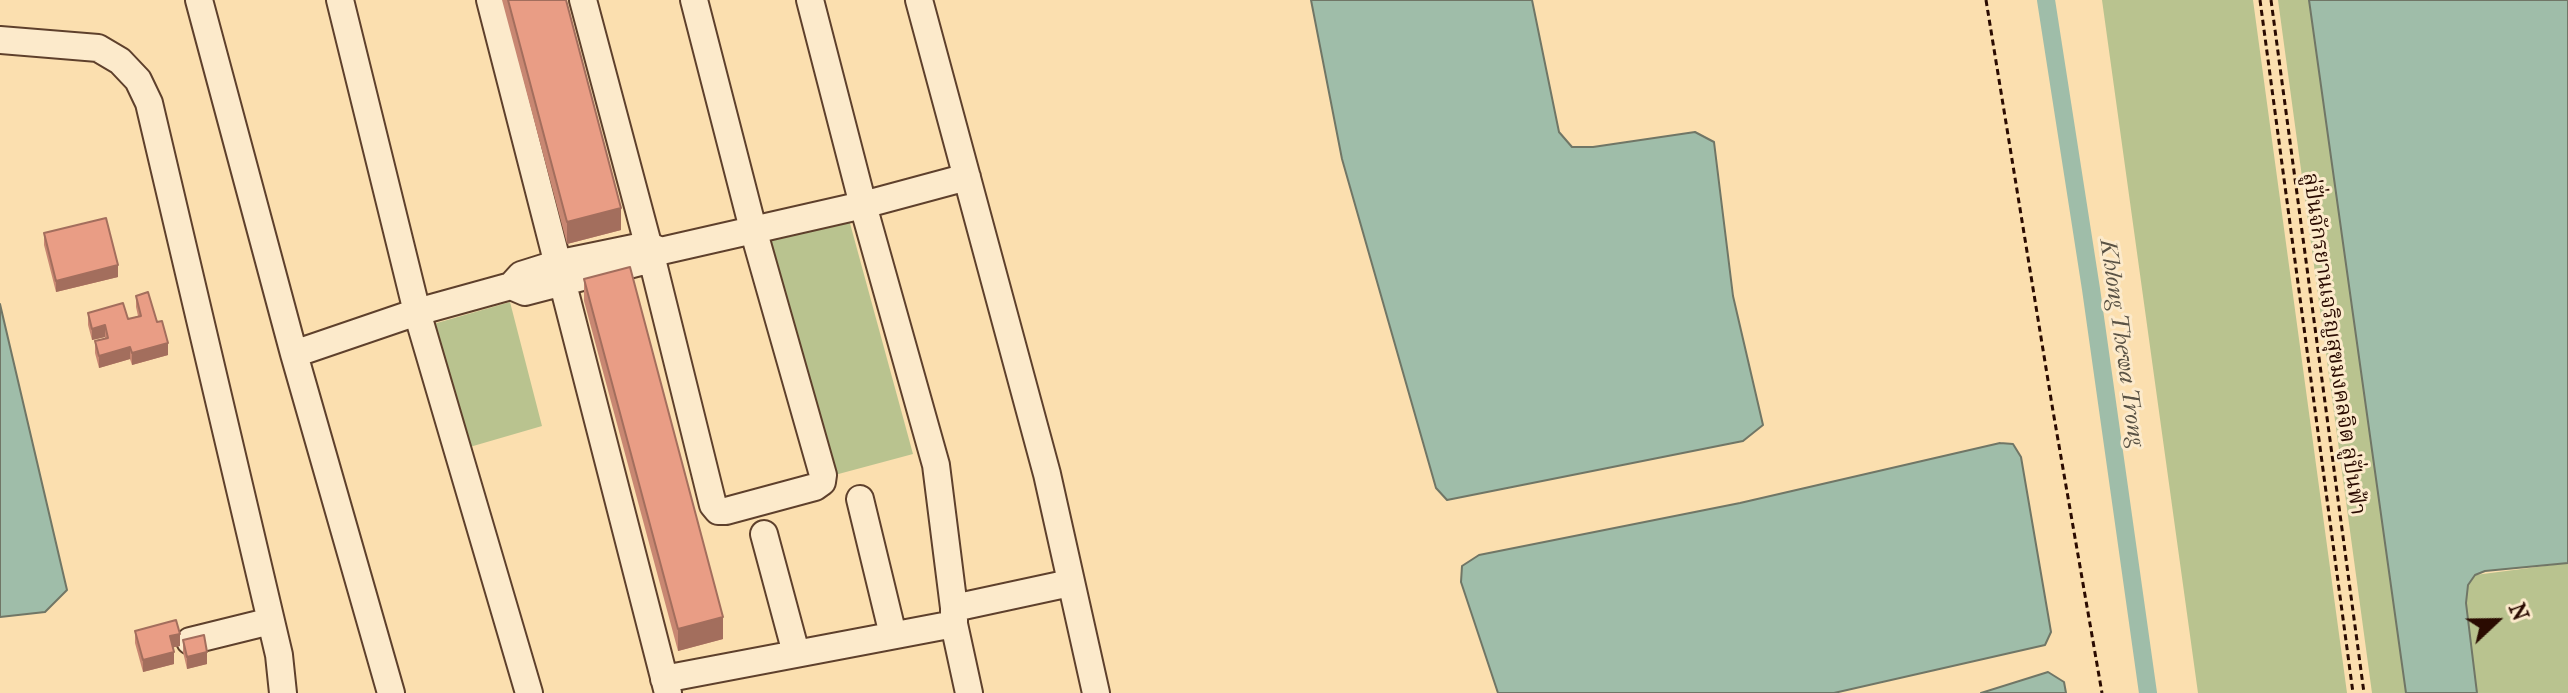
<!DOCTYPE html>
<html>
<head>
<meta charset="utf-8">
<style>
  body { margin:0 }
  #map { position:relative; width:2568px; height:693px; overflow:hidden; background:#fbdfaf; font-family:"IM FELL French Canon",serif }
  canvas { display:block }
  .north { position:absolute; left:2456px; top:581px; width:80px; height:80px; -webkit-text-stroke:6px #fceacb; paint-order:stroke; rotate:68deg; font-size:22px; font-weight:700; line-height:32px; text-align:center; color:#2a0b01 }
  .north::after { content:''; display:block; margin:auto; width:28px; height:36px; background:#2a0b01; clip-path:polygon(50% 0,100% 100%,50% 72%,0 100%) }
</style>
</head>
<body>
<div id="map">
<canvas width="2568" height="693"></canvas>
<div class="north">N</div>
</div>
<script>
const ctx = document.querySelector('canvas').getContext('2d');
ctx.lineJoin = 'round';
function fillPath(path, color) {
  ctx.fillStyle = color;
  ctx.fill(path, 'evenodd');
}
function shape(rows) {
  const path = new Path2D();
  for (const r of rows) {
    path.moveTo(r[0], r[1]);
    for (let i = 2; i < r.length; i += 2) path.lineTo(r[i], r[i + 1]);
  }
  return path;
}
function strokePath(path, color, width, dash) {
  ctx.strokeStyle = color;
  ctx.lineWidth = width;
  ctx.lineCap = dash ? 'butt' : 'round';
  ctx.setLineDash(dash || []);
  ctx.stroke(path);
}
function write(font, color, halo, rows, align = 'center') {
  ctx.font = font + ' "IM FELL French Canon","Noto Serif Thai",serif';
  ctx.lineWidth = 6;
  ctx.setLineDash([]);
  ctx.textBaseline = 'middle';
  ctx.strokeStyle = halo;
  ctx.fillStyle = color;
  for (const [text, x, y, turn = 0] of rows) {
    ctx.save();
    ctx.translate(x, y);
    ctx.rotate((+turn || 0) * Math.PI / 180);
    ctx.textAlign = isNaN(turn) ? turn : align;
    if (halo) ctx.strokeText(text, 0, 0);
    ctx.fillText(text, 0, 0);
    ctx.restore();
  }
}
fillPath(shape([
  [2102,0,2253,0,2347,693,2198,693],
  [2278,0,2309,0,2406,693,2372,693],
  [848,216,913,454,831,476,766,238],
  [510,302,542,426,456,451,423,327],
  [2568,563,2568,693,2477,693,2466,603,2468,585,2475,575]
]), '#b9c38f');
const water = shape([
  [1311,0,1532,0,1559,132,1572,147,1593,147,1695,132,1714,142,1733,296,1763,425,1743,441,1447,500,1436,488,1342,159,1311,0],
  [2309,0,2568,0,2568,563,2485,571,2475,575,2468,585,2466,603,2477,693,2406,693,2309,0],
  [0,304,67,590,45,612,0,617,0,304],
  [2000,443,2013,444,2021,457,2051,632,2045,645,1834,693,1498,693,1461,582,1462,566,1479,555,1740,503,2000,443],
  [2048,672,2064,682,2066,693,1981,693,2048,672]
]);
fillPath(water, '#9fbda9');
strokePath(water, '#707666', 2);
strokePath(shape([
  [2046,0,2091,289,2148,693]
]), '#9fbda9', 18);
const minor = shape([
  [199,0,294,354,391,693],
  [340,0,417,312,529,693],
  [490,0,668,693],
  [583,0,652,259,713,505,718,511,726,511,815,487,822,482,823,475,753,229,694,0],
  [810,0,863,205,936,465,954,608,954,624,969,693],
  [919,0,1047,474,1096,693],
  [0,40,98,48,120,61,138,80,149,103,271,621,279,655,283,693],
  [661,251,863,205,967,177],
  [294,354,417,312,511,286,521,275,556,264,648,245,661,251,652,259,525,292,511,286],
  [860,499,893,635],
  [764,534,796,653],
  [954,608,1070,583],
  [190,641,271,621],
  [664,679,954,624]
]);
strokePath(minor, '#5e402c', 30);
strokePath(shape([
  [1986,0,2053,411,2102,693],
  [2260,0,2353,693],
  [2271,0,2364,693]
]), '#2a0b01', 3, [6, 4]);
strokePath(minor, '#fceacb', 26);
fillPath(shape([
  [502,0,566,0,621,230,567,244],
  [44,233,118,277,56,292,44,245],
  [584,279,723,639,678,651,584,301],
  [136,296,157,322,168,355,132,365,130,359,99,368,95,353,95,341,105,338,105,337,92,340,88,325,88,313,128,319,138,316,136,307],
  [135,631,180,646,173,647,174,664,143,672,135,643],
  [183,640,207,664,187,669,183,652]
]), '#c88772');
fillPath(shape([
  [621,208,621,230,567,244,567,222],
  [118,265,118,277,56,292,56,281],
  [105,325,105,337,92,340,92,329],
  [168,343,168,355,132,365,132,353],
  [130,347,130,359,99,368,99,356],
  [723,617,723,639,678,651,678,629],
  [180,634,180,646,170,648,170,636],
  [174,652,174,664,143,672,143,660],
  [207,652,207,664,187,669,187,657]
]), '#a36e5d');
const building = shape([
  [508,0,566,0,621,208,567,222,508,0],
  [106,218,118,265,56,281,44,233,106,218],
  [630,267,723,617,678,629,584,279,630,267],
  [148,292,157,322,162,321,168,343,132,353,130,347,99,356,95,341,108,338,105,325,92,329,88,313,123,303,128,319,141,316,136,296,148,292],
  [176,620,180,634,170,636,174,652,143,660,135,631,176,620],
  [204,635,207,652,187,657,183,640,204,635]
]);
fillPath(building, '#e99d85');
strokePath(building, '#a36e5d', 2);
write('22px', '#2a0b01', '#fceacb', [
  ["ลู่ปั่นจักรยานเจริญสุขมงคลจิต ลู่ปั่นฟ้า",2333,344,82]
]);
write('italic 24px', '#595244', '#fceacb', [
  ["Khlong Thewa Trong",2121,343,82]
]);
</script>
</body>
</html>
